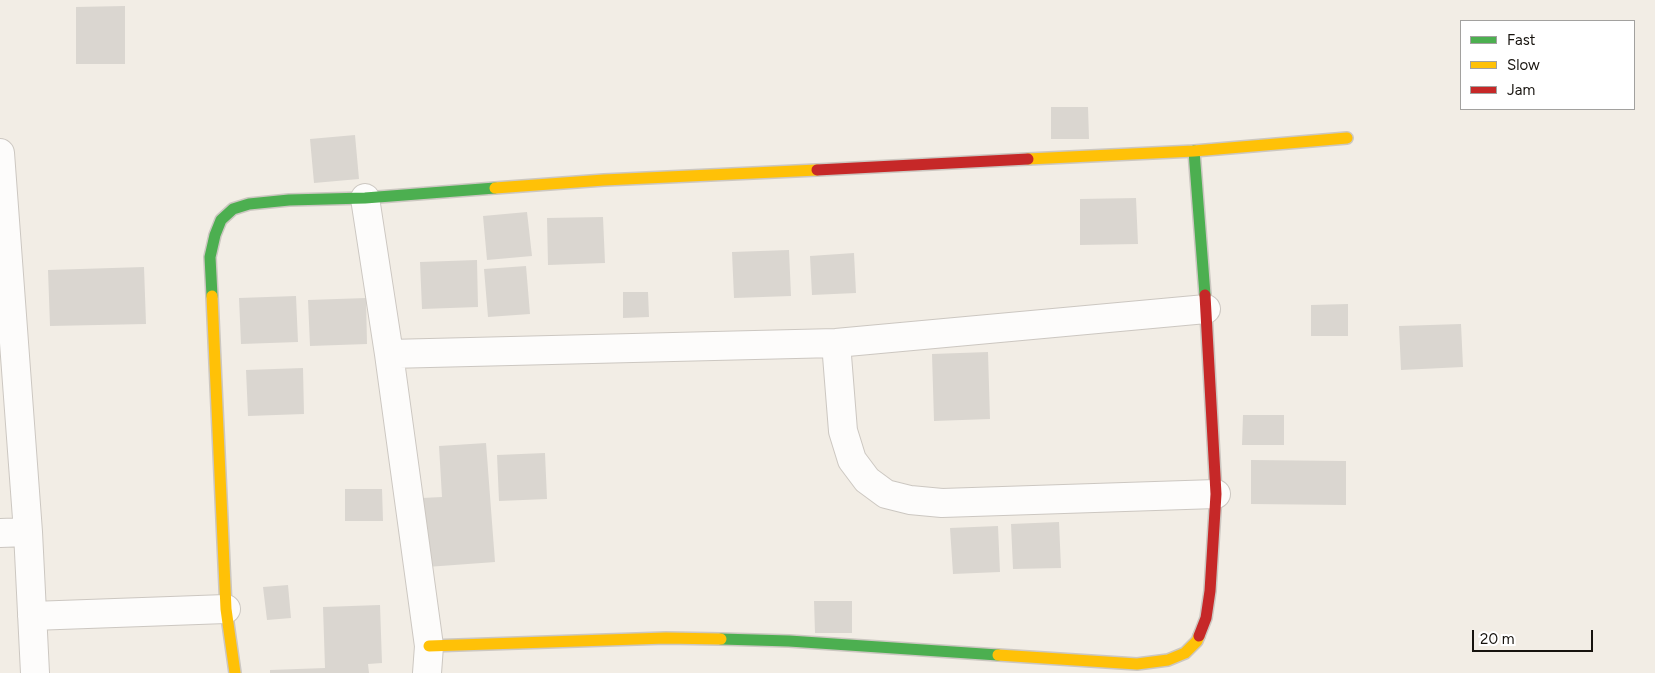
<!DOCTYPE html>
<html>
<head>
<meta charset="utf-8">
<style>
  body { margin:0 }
  #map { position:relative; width:1655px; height:673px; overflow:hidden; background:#f2ede5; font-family:Figtree,sans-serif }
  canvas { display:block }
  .legend { position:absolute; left:1460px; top:20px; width:175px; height:90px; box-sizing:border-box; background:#fff; border:1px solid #a2a19f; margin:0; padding:6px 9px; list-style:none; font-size:15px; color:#17130e }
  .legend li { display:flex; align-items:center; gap:10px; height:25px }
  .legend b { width:25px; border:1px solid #a2a19f }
  .scale { position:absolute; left:1472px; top:630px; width:121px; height:22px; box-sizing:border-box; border:2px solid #17130e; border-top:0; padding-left:6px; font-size:15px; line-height:18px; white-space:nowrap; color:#17130e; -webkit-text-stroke:4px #fff; paint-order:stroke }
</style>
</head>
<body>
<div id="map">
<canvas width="1655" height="673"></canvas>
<ul class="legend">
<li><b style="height:6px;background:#4caf50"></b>Fast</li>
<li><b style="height:6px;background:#ffc107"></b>Slow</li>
<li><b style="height:6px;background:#c62828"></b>Jam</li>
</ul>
<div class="scale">20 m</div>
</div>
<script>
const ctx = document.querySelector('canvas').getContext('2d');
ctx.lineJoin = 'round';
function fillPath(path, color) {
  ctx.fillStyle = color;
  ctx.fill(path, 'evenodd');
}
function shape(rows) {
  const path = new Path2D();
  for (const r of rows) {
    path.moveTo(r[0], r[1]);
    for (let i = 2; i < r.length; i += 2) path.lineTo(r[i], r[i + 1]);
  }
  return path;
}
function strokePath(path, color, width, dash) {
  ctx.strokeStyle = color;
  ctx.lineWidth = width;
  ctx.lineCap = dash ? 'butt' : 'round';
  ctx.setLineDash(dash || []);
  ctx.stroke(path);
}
fillPath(shape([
  [125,6,125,64,76,64,76,7],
  [1051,107,1088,107,1089,139,1051,139],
  [355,135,359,179,314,183,310,139],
  [1136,198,1138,244,1080,245,1080,199],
  [527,212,532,256,487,260,483,216],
  [603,217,605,263,548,265,547,218],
  [789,250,791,296,734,298,732,252],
  [854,253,856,293,812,295,810,256],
  [477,260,478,307,422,309,420,262],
  [526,266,530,314,488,317,484,269],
  [144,267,146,324,50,326,48,270],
  [623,292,648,292,649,317,623,318],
  [296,296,298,342,241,344,239,298],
  [366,298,367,344,310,346,308,300],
  [1348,304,1348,336,1311,336,1311,305],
  [1461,324,1463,367,1401,370,1399,326],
  [988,352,990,419,934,421,932,354],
  [303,368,304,414,248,416,246,370],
  [1243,415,1284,415,1284,445,1242,445],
  [486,443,495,562,427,567,422,498,442,497,439,446],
  [545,453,547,499,499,501,497,455],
  [1251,460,1346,461,1346,505,1251,504],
  [345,489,382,489,383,521,345,521],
  [1059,522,1061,568,1013,569,1011,524],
  [998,526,1000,572,953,574,950,528],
  [288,585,291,618,267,620,263,587],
  [814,601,852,601,852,633,815,633],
  [380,605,382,663,368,664,369,673,270,673,270,670,325,668,323,607]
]), '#dad6d0');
const street = shape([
  [0,153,28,532,35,673],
  [365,198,389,354,429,646,427,673],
  [836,343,843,431,852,460,867,480,886,494,910,500,942,503,1216,494],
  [389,354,836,343,1206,309],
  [0,533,28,532],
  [32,616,226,609]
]);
const fast = shape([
  [1194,151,1205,295],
  [212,296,210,257,215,235,221,220,233,209,249,204,289,200,365,198,495,188],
  [721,639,789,641,998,655]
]);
const slow = shape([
  [1028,159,1194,151,1347,138],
  [495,188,604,180,817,170],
  [212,296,226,609,235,673],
  [429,646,666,638,721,639],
  [998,655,1137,664,1168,660,1185,653,1197,641,1199,636]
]);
const jam = shape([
  [817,170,1028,159],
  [1199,636,1206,618,1210,591,1216,494,1205,295]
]);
strokePath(street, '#ccc7c1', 30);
strokePath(fast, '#ccc7c1', 14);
strokePath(slow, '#ccc7c1', 14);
strokePath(jam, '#ccc7c1', 14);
strokePath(street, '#fdfcfb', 28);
strokePath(fast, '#4caf50', 11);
strokePath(slow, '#ffc107', 11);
strokePath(jam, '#c62828', 11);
</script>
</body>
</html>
